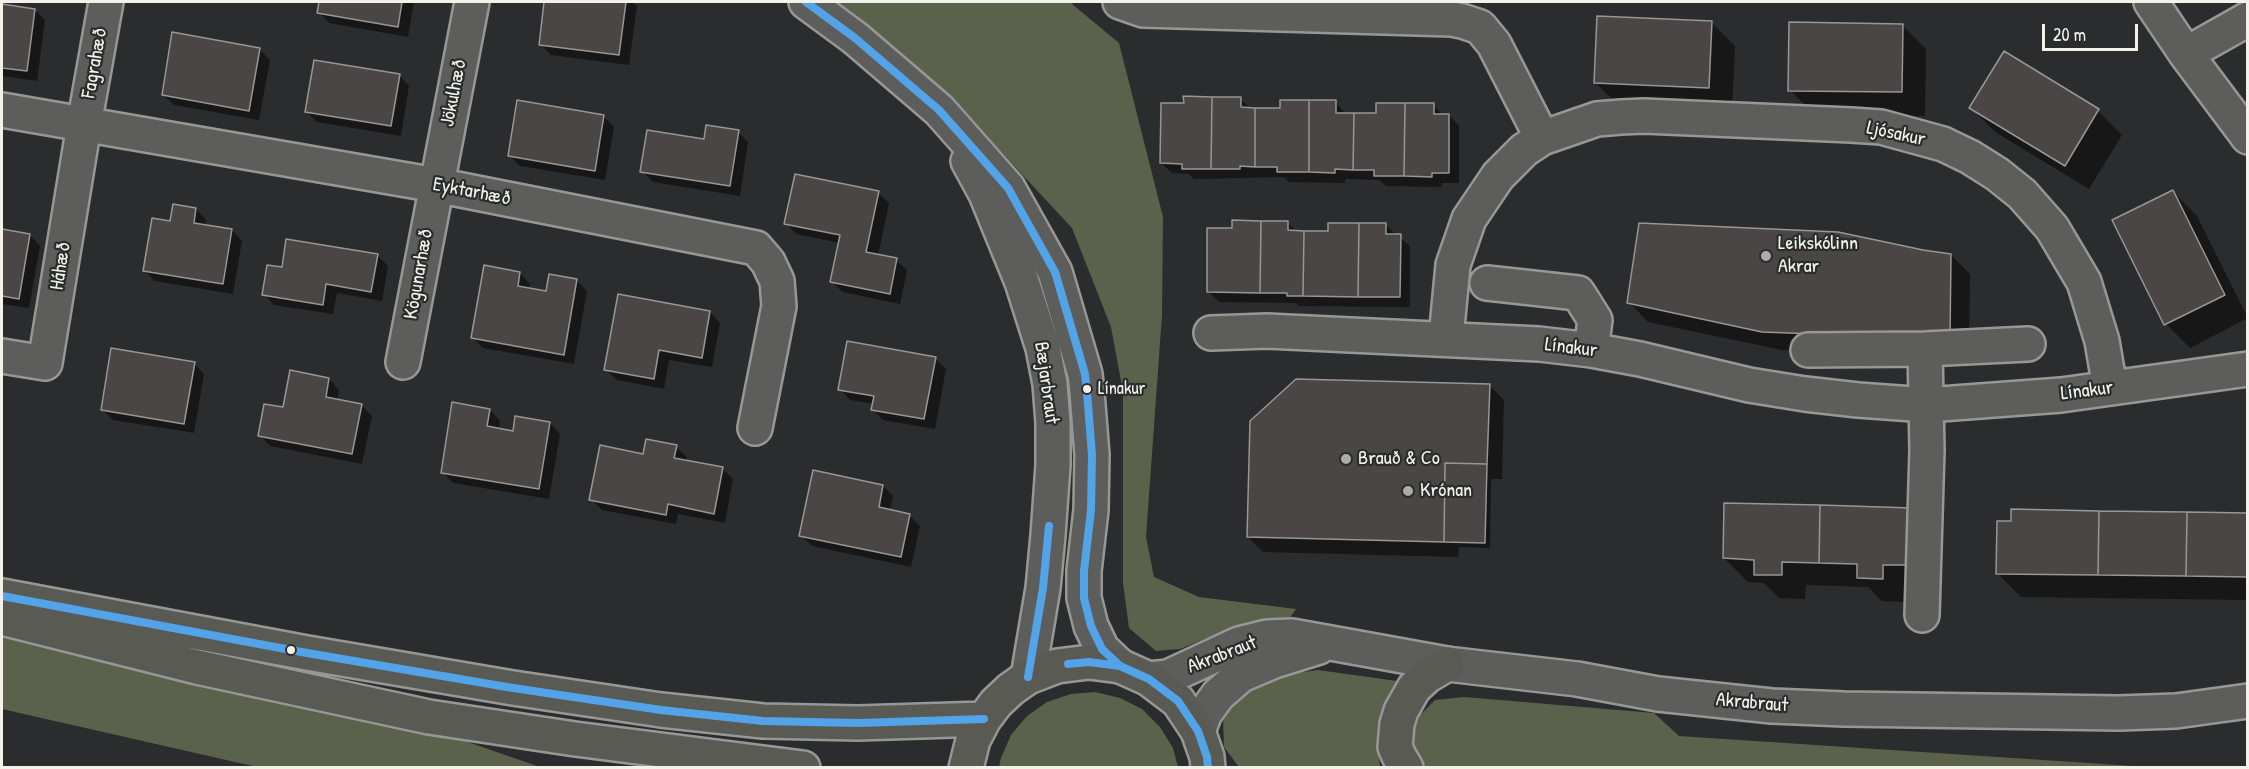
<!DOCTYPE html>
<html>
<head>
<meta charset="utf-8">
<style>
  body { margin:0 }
  #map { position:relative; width:2249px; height:769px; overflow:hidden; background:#2b2c2d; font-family:"Patrick Hand",sans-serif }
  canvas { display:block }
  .frame { position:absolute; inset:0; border:3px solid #f4f1e8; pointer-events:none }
  .scale { position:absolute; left:2042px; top:24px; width:96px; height:27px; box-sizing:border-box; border:3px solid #f4f1e8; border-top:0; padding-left:8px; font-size:18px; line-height:21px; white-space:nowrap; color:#f4f1e8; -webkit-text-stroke:4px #2a2d2e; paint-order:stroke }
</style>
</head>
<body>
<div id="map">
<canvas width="2249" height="769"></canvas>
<div class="frame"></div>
<div class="scale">20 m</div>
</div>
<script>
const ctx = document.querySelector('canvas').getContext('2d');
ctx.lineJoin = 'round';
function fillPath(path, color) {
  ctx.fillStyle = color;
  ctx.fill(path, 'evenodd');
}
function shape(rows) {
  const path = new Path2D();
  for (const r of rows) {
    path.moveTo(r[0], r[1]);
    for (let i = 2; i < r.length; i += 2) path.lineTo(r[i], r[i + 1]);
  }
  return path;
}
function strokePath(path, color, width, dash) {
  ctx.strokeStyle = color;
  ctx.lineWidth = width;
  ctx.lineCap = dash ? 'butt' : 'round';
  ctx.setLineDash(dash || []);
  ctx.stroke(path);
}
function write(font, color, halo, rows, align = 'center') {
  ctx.font = font + ' "Patrick Hand",sans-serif';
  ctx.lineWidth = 4.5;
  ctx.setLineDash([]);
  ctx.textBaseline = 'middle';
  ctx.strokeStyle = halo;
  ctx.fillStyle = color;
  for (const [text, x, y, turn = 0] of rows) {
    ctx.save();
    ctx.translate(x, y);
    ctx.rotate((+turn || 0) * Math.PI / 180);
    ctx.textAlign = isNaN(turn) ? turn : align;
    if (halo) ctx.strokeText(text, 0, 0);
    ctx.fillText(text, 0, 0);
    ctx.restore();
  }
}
fillPath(shape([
  [824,2,1073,2,1072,4,1119,43,1163,217,1162,315,1146,537,1154,577,1199,597,1296,609,1289,619,1242,624,1180,649,1156,651,1129,628,1123,583,1123,392,1111,327,1072,228,951,98],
  [2,631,459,739,540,767,257,767,2,709],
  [1318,670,1397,681,1398,691,1385,707,1377,733,1380,767,1239,767,1224,747,1223,714,1237,691,1267,677],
  [1095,692,1120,698,1142,709,1160,727,1173,748,1178,767,999,767,1001,758,1011,735,1027,716,1047,702,1071,694],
  [1464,697,1654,713,1679,736,2149,767,1419,768,1412,754,1413,734,1420,715,1435,700]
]), '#5b624c');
fillPath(shape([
  [321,2,414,2,408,37,329,23,319,12],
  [546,2,632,2,637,6,629,65,551,55,540,44],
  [2,5,35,10,45,20,37,81,2,76],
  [1711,22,1735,46,1732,112,1620,107,1596,83],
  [1902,25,1926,49,1925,116,1814,114,1790,90],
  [259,49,270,60,259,120,174,105,163,95],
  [2004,54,2098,111,2122,135,2089,189,1995,132,1971,108],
  [399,75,409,86,401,136,317,122,307,112],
  [1240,99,1251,109,1281,109,1335,102,1346,114,1377,114,1433,105,1443,115,1449,115,1459,126,1459,183,1442,183,1442,187,1386,186,1379,180,1345,179,1345,183,1289,182,1284,177,1194,179,1189,174,1172,173,1161,163],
  [603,116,614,127,605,180,520,166,509,155],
  [738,132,748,142,740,196,653,182,642,171],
  [2173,192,2197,216,2248,318,2190,348,2166,324,2114,220],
  [878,193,889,203,878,256,896,260,907,270,900,304,842,292,832,281,840,243,796,234,786,223],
  [196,209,206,220,205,226,232,230,242,241,233,294,155,281,144,270,171,223],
  [1287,222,1297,232,1330,232,1385,225,1410,246,1410,307,1299,306,1296,303,1219,302,1208,291,1234,229],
  [2,230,30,235,40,246,29,308,2,304],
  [377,255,388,266,382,301,337,293,333,314,274,305,264,294,283,269],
  [1951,255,1970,274,1969,357,1782,350,1648,322,1629,302],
  [520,273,530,284,529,289,548,293,577,281,587,291,574,364,483,348,473,338],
  [710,312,720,323,712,367,669,360,664,389,617,380,606,370],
  [935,358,946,369,935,429,883,420,873,410,874,404,850,400,840,389],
  [194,363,204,374,194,433,113,420,102,409],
  [329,379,339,390,337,401,361,405,372,416,362,464,270,446,260,435,284,409],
  [1489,385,1504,400,1502,479,1491,479,1490,548,1459,547,1458,557,1263,552,1248,537],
  [490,410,500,421,499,430,514,433,550,423,560,434,549,499,453,483,442,472],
  [676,447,687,457,686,462,723,469,733,479,725,523,678,514,676,524,602,510,591,499,644,456],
  [883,486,893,496,890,511,909,515,920,526,911,567,812,546,801,535],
  [1911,509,1907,602,1882,601,1868,587,1806,585,1805,599,1779,598,1764,583,1748,582,1724,558],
  [2248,515,2248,600,2021,597,1997,573]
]), '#0007');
const building = shape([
  [319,2,402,2,398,27,317,13,319,2],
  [544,2,626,2,619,55,539,45,544,2],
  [2,4,35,9,27,71,2,68,2,4],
  [1597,16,1712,21,1709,88,1594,83,1597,16],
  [1789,22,1903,24,1902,92,1788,91,1789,22],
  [172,32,260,48,249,111,162,95,172,32],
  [2004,51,2099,109,2065,166,1969,108,2004,51],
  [314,60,400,74,391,126,305,112,314,60],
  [1183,96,1212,97,1211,169,1182,169,1182,164,1160,163,1161,103,1184,103,1183,96],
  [1212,97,1241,97,1241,107,1255,108,1255,167,1240,166,1240,169,1211,169,1212,97],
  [517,100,604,115,595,171,508,156,517,100],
  [1280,100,1309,100,1309,172,1277,172,1277,167,1255,167,1255,108,1280,108,1280,100],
  [1309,100,1336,100,1336,113,1354,113,1353,170,1335,169,1335,173,1309,172,1309,100],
  [1376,103,1405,103,1404,176,1374,176,1374,170,1353,170,1354,113,1376,113,1376,103],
  [1405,103,1434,103,1434,114,1449,114,1449,173,1432,173,1432,177,1404,176,1405,103],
  [706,125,739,130,730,186,640,172,647,130,704,139,706,125],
  [795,174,879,191,866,252,897,258,890,294,830,282,840,235,784,224,795,174],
  [2173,190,2225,295,2164,325,2112,220,2173,190],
  [173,204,196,208,194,223,232,229,223,284,143,271,152,218,170,221,173,204],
  [1232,220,1261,221,1260,293,1207,292,1207,228,1232,228,1232,220],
  [1261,221,1288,221,1288,230,1304,231,1303,296,1287,296,1287,293,1260,293,1261,221],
  [1328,223,1359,223,1358,297,1303,296,1304,231,1328,231,1328,223],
  [1359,223,1386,223,1386,234,1401,234,1400,297,1358,297,1359,223],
  [1639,223,1838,232,1923,250,1951,254,1950,339,1762,332,1627,303,1639,223],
  [2,229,30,234,19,299,2,296,2,229],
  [286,239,378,254,371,292,326,284,323,305,262,295,267,265,282,267,286,239],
  [484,265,520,272,518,286,546,291,549,274,577,279,564,355,471,338,484,265],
  [618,294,710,311,702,358,659,350,654,379,604,370,618,294],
  [847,341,936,357,924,419,871,410,874,396,838,390,847,341],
  [111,348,195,362,184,424,101,410,111,348],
  [290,370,329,378,326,397,362,404,352,454,258,436,264,404,283,407,290,370],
  [1296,379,1490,384,1487,464,1445,463,1444,542,1247,537,1250,421,1296,379],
  [452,402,490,409,487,426,513,431,515,416,550,422,539,489,441,473,452,402],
  [646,439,677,445,674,458,723,467,714,514,668,504,666,515,589,500,600,445,643,454,646,439],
  [1445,463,1487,464,1485,543,1444,542,1445,463],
  [813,470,883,485,879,507,910,514,901,557,799,536,813,470],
  [1724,503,1820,505,1819,563,1782,562,1782,575,1754,575,1754,560,1723,558,1724,503],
  [1820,505,1912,508,1910,565,1883,565,1883,579,1857,578,1857,564,1819,563,1820,505],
  [2011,509,2099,511,2098,575,1996,574,1997,521,2011,521,2011,509],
  [2099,511,2187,512,2186,576,2098,575,2099,511],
  [2187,512,2248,513,2248,577,2186,576,2187,512]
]);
fillPath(building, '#494645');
strokePath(building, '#979796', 1.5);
const minor = shape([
  [806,2,855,38,939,110,1008,188,1055,272,1085,374,1087,392,1092,455,1091,510,1084,571,1084,598,1091,626,1102,649,1120,666],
  [1120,2,1143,10,1452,19,1462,21,1480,27,1494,44,1542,138],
  [2151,2,2186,54,2248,137],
  [2186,54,2248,19],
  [2,110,436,185,756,248,768,262,777,281,779,306,755,428],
  [968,161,986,194,1022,282,1043,348,1050,384,1053,423,1053,465,1048,535,1043,588,1028,677],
  [1487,283,1578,293,1595,320,1591,350],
  [1211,333,1267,331,1539,344,1591,350,1640,359,1749,385,1805,394,1858,400,1927,405,2061,395,2248,369],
  [1446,338,1453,265,1469,219,1498,176,1524,150,1542,138,1597,119,1621,117,1644,116,1851,125,1881,127,1943,144,1970,157,1997,174,2022,194,2052,228,2084,282,2102,341,2110,388],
  [1808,350,1925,349,2028,344],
  [2,356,45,363,84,125,106,2],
  [403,362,472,2],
  [1922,615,1927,450,1925,349],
  [1149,679,1168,677,1239,644,1267,637,1292,636,1447,664,1577,679,1658,694,1772,706,1844,709,2119,713,2176,711,2248,701],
  [1198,731,1205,713,1218,695,1241,675,1274,661,1319,647]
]);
const major = shape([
  [2,596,307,653,513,688,661,710,763,721,858,723,984,719],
  [2,618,197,667,429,717,575,739,803,768],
  [966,768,973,740,984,719,996,703,1011,689,1028,677,1057,666,1089,662,1120,666,1149,679,1178,701,1198,731,1207,757,1208,768],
  [1406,768,1399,756,1395,747,1397,724,1401,711,1414,688,1427,676,1447,664]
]);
strokePath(minor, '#979796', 38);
strokePath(major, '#979796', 38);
strokePath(minor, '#5d5d5c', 33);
strokePath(major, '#5a5a55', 33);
strokePath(shape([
  [806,2,855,38,939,110,1008,188,1055,272,1085,374,1087,392,1092,455,1091,510,1084,571,1084,598,1091,626,1102,649,1120,666],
  [2,596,307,653,513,688,661,710,763,721,858,723,984,719],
  [1068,664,1089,662,1120,666,1149,679,1178,701,1198,731,1207,757,1208,768],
  [1028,677,1043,588,1049,526]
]), '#53a3e8', 8);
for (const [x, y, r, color] of [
  [1766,256,6,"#aeaca7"],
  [1087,389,5,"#f4f1e8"],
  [1346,459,6,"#aeaca7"],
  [1408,491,6,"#aeaca7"],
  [291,650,5,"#f4f1e8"]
]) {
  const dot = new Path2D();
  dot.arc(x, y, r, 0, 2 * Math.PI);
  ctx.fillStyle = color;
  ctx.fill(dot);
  strokePath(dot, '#2a2d2e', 2);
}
write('18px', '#f4f1e8', '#2a2d2e', [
  ["Línakur",1098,389]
], 'left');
write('20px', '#f4f1e8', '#2a2d2e', [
  ["Fagrahæð",95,63,-80],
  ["Jökulhæð",454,93,-79],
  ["Ljósakur",1896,134,12],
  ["Eyktarhæð",472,192,11],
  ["Háhæð",61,266,-81],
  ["Kögunarhæð",419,274,-80],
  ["Línakur",1571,348,7],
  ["Bæjarbraut",1046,383,82],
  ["Línakur",2087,391,-7],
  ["Akrabraut",1222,655,-21],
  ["Akrabraut",1752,703,5]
]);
write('20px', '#f4f1e8', '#2a2d2e', [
  ["Leikskólinn",1778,244],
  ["Akrar",1778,267],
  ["Brauð & Co",1358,459],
  ["Krónan",1420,491]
], 'left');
</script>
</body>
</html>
